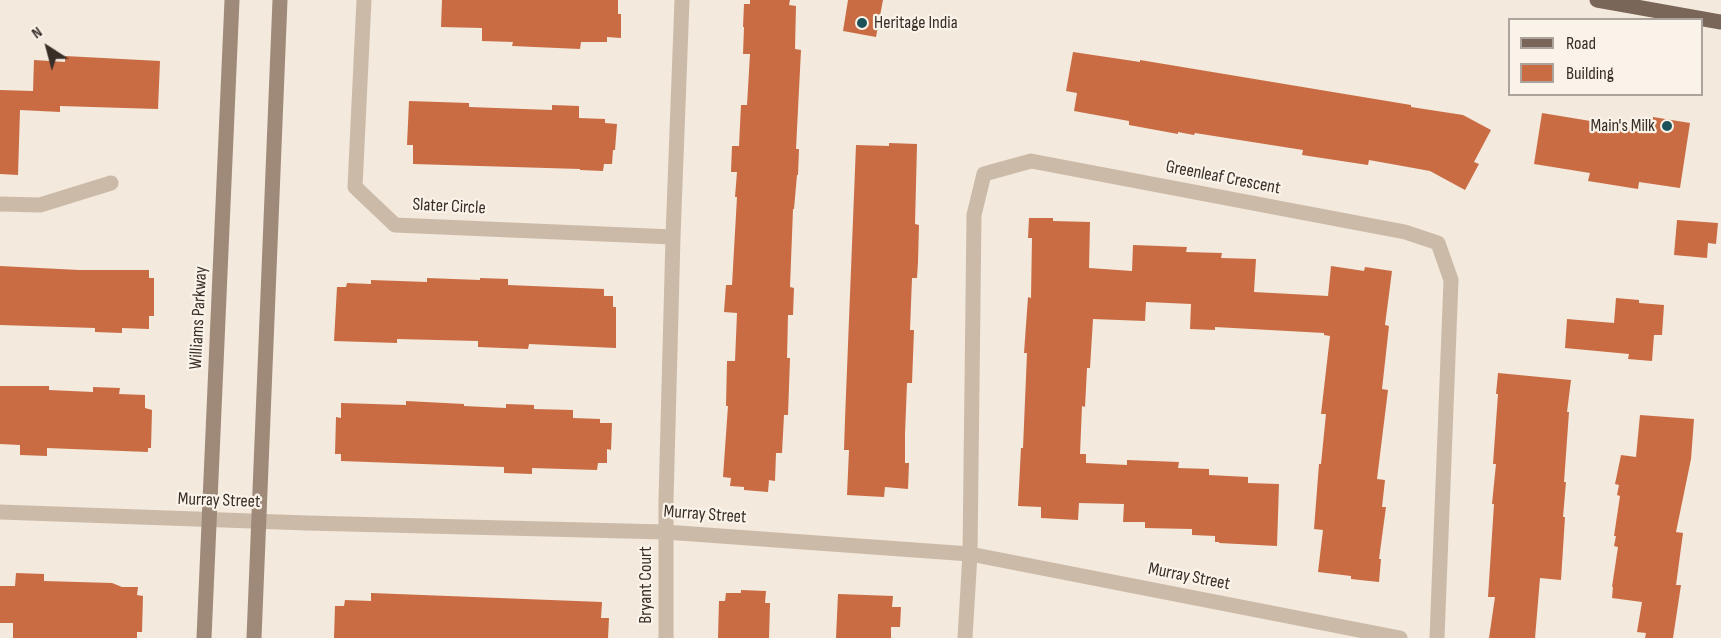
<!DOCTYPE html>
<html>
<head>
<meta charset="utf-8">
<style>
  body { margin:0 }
  #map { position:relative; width:1721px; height:638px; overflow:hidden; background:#f3e9dc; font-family:"Sofia Sans Condensed",sans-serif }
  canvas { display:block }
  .legend { position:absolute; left:1508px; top:18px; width:195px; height:78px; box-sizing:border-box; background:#faf3e9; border:2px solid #aca49c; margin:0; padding:8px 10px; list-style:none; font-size:18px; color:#382e28 }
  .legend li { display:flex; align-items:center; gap:12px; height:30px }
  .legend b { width:30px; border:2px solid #aca49c }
  .north { position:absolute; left:18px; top:18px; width:60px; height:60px; -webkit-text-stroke:4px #faf3e9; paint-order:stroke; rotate:324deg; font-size:16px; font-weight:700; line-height:24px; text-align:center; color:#382e28 }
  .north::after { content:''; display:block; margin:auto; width:21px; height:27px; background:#382e28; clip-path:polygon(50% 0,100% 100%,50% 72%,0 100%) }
</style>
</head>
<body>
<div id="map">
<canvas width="1721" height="638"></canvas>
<ul class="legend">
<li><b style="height:8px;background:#7a6659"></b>Road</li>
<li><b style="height:16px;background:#c96c44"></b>Building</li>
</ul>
<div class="north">N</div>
</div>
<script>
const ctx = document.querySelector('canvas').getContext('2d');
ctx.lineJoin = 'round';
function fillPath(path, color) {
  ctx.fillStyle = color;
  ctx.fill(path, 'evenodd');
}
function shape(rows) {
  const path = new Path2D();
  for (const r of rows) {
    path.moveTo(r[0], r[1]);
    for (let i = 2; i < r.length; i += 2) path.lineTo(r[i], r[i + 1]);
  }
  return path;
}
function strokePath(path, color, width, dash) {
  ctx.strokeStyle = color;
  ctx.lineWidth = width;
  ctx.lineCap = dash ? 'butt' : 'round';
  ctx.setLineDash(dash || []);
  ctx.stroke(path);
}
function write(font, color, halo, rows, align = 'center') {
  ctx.font = font + ' "Sofia Sans Condensed",sans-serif';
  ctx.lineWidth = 4.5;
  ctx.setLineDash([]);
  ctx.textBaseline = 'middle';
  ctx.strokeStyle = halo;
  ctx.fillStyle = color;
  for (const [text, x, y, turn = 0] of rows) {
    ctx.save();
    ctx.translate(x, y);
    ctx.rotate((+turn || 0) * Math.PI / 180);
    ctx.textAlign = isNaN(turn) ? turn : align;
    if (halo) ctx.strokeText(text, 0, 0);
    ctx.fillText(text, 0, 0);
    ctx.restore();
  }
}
fillPath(shape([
  [442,0,618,0,618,14,621,14,621,38,607,37,607,42,581,42,580,49,512,46,513,42,482,41,482,28,441,27],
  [750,0,790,0,789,5,796,6,795,49,801,50,796,149,799,149,798,175,797,175,794,209,793,209,790,287,794,288,793,315,788,315,787,358,790,358,788,415,784,415,782,453,776,453,775,481,769,480,768,492,744,490,744,487,730,486,731,478,723,477,728,406,726,406,727,361,735,361,737,313,724,312,726,285,732,285,737,197,735,197,737,172,731,172,732,146,739,146,741,105,747,105,750,54,743,54,744,27,743,27,744,4,750,4],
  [848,0,883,0,876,37,843,31],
  [1073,52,1140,62,1140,60,1411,105,1411,107,1463,115,1491,130,1474,162,1479,164,1465,190,1430,171,1419,169,1369,160,1368,165,1302,155,1303,150,1195,133,1194,135,1178,132,1178,134,1129,125,1129,121,1074,111,1077,93,1066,91],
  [65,56,160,61,158,109,60,106,60,112,20,110,18,175,0,174,0,90,33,91,34,60,65,62],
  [409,101,469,103,469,107,552,110,552,105,579,106,579,118,605,119,605,123,617,124,615,150,613,150,612,164,604,164,603,171,580,170,580,169,413,164,413,145,407,145],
  [1542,113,1651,131,1653,117,1690,123,1680,188,1639,182,1638,189,1588,181,1590,173,1534,164],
  [889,143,917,144,915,224,919,225,918,262,917,278,912,278,910,330,914,330,912,383,907,383,905,434,905,463,909,463,908,489,885,487,884,497,847,495,849,450,844,450,845,419,856,145,889,146],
  [1029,218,1053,218,1053,221,1090,222,1089,268,1132,271,1133,245,1187,247,1186,252,1222,253,1221,258,1256,259,1254,292,1328,296,1331,266,1364,271,1365,267,1392,271,1385,325,1389,326,1382,389,1388,390,1377,479,1385,480,1382,507,1386,507,1379,559,1381,559,1379,582,1351,579,1351,576,1318,572,1323,530,1314,529,1319,464,1321,464,1326,414,1321,414,1330,336,1324,335,1324,333,1215,327,1215,330,1190,329,1191,304,1146,302,1145,321,1093,319,1090,368,1087,368,1085,407,1082,406,1080,454,1086,454,1086,463,1127,465,1127,460,1179,462,1178,468,1209,469,1209,475,1248,477,1248,483,1279,484,1277,546,1219,543,1219,542,1215,542,1215,536,1192,535,1192,529,1145,528,1145,522,1123,522,1124,504,1079,503,1078,520,1041,518,1041,507,1018,506,1021,448,1023,448,1027,353,1024,353,1028,297,1031,298,1032,238,1028,238],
  [1677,220,1718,223,1716,244,1708,243,1707,258,1674,255],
  [0,266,79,270,149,270,149,278,154,278,154,316,149,316,149,329,122,328,122,333,95,332,95,328,0,325],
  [427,278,480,280,480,278,508,279,508,285,604,289,604,296,613,296,613,307,616,307,616,348,529,344,528,349,478,347,478,341,397,339,397,343,334,341,337,287,346,287,347,283,371,284,371,280,427,282],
  [1616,298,1639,300,1639,303,1664,305,1662,335,1654,335,1652,361,1628,359,1629,354,1565,348,1567,319,1614,323],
  [1498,373,1571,380,1567,412,1569,412,1564,482,1566,482,1563,517,1565,517,1561,580,1540,578,1535,638,1489,638,1495,597,1488,597,1494,504,1492,504,1496,464,1493,464,1498,394,1496,394],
  [0,386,49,386,49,390,93,392,93,387,120,388,119,394,145,395,145,408,152,410,151,448,148,448,148,452,47,448,47,456,20,455,20,445,0,444],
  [406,401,464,404,464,406,506,408,506,404,534,405,534,409,573,410,573,418,600,419,600,423,612,423,611,450,607,449,607,463,598,463,597,470,532,468,532,474,504,473,504,467,341,461,341,454,335,454,336,417,341,418,341,403,406,405],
  [1640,415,1694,419,1691,459,1676,532,1683,533,1676,585,1681,585,1673,638,1645,638,1646,633,1637,632,1642,602,1612,598,1613,587,1612,587,1618,547,1614,546,1616,536,1614,536,1620,496,1617,495,1619,485,1615,484,1621,455,1636,457],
  [16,573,44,574,44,581,112,583,122,587,138,587,137,595,143,596,142,632,137,632,137,638,13,638,13,623,0,623,0,586,15,586],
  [741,590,766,591,765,603,770,603,769,638,718,638,719,601,725,601,726,593,741,593],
  [371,593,602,602,601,618,609,618,608,638,334,638,335,606,344,606,345,600,371,601],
  [838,594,893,596,892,607,901,607,900,627,891,627,891,638,836,638]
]), '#c96c44');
strokePath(shape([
  [364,0,355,187,395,225,673,237],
  [0,204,40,205,111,183],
  [0,512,307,523,665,532,970,554,1400,638],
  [666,638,666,500,673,237,682,0],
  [965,638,970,554,974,215,984,174,1031,161,1405,232,1438,243,1451,280,1437,638]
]), '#ccbaa8', 15);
strokePath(shape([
  [204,638,232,0],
  [254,638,280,0]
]), '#9f8979', 15);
strokePath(shape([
  [1597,0,1721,22]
]), '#7a6659', 15);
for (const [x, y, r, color] of [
  [862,23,6,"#1c535b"],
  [1667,126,6,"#1c535b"]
]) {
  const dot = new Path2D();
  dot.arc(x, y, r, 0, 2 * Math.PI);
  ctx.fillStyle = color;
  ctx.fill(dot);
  strokePath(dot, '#faf3e9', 2);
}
write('18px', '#382e28', '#faf3e9', [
  ["Heritage India",874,23],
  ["Main's Milk",1655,126,"right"]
], 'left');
write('18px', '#382e28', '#faf3e9', [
  ["Greenleaf Crescent",1223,178,11],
  ["Slater Circle",449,207,3],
  ["Williams Parkway",199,318,-87],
  ["Murray Street",219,501,2],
  ["Murray Street",705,515,4],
  ["Murray Street",1189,577,11],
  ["Bryant Court",646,585,-90]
]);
</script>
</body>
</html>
